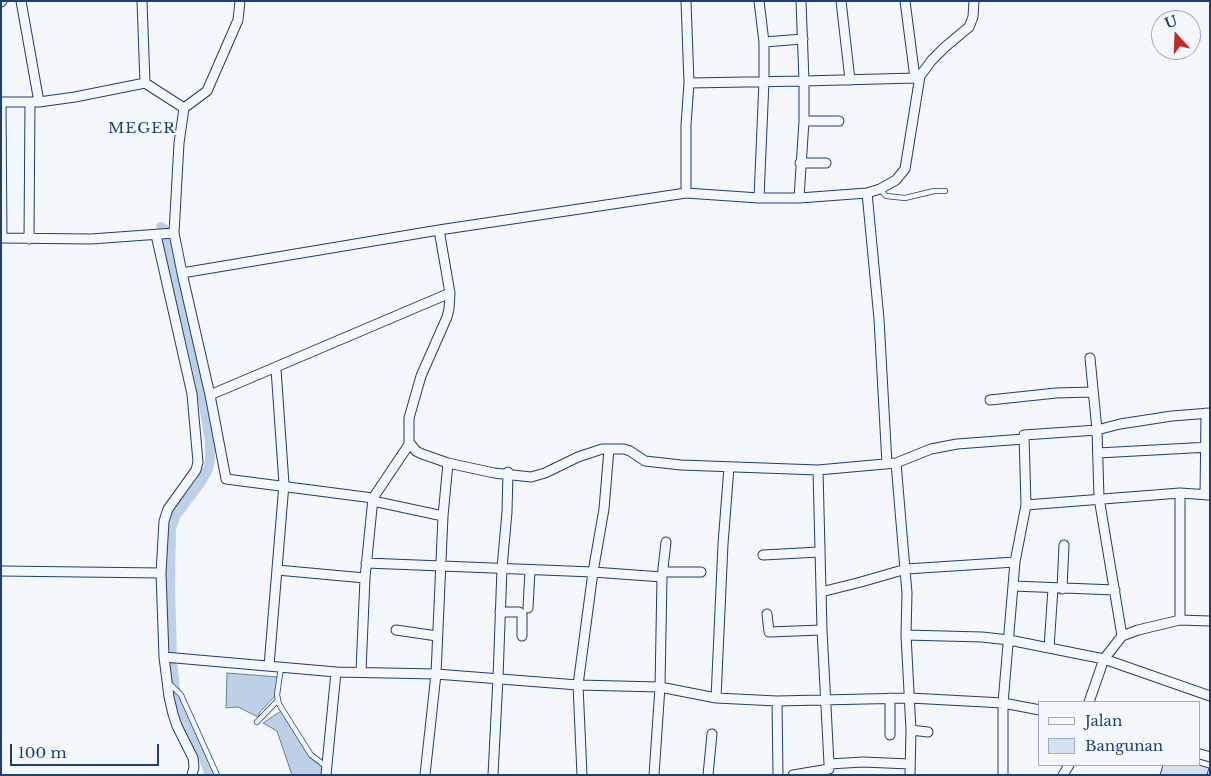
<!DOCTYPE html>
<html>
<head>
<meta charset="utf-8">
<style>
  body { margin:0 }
  #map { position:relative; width:1211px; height:776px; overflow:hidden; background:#f4f7fb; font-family:"Libre Baskerville",serif }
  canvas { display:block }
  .frame { position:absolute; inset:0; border:2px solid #1d3f73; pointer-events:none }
  .legend { position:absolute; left:1038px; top:701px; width:162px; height:65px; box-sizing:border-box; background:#f4f7fb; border:1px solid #9eadc5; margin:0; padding:6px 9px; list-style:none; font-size:15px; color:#1d3f73 }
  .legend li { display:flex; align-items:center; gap:10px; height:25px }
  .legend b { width:25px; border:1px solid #9eadc5 }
  .north { position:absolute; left:1151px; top:10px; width:50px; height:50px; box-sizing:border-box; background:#f4f7fb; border:1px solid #9eadc5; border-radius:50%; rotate:340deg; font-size:14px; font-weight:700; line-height:20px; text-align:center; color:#1d3f73 }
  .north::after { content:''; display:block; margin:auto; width:18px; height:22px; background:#c62828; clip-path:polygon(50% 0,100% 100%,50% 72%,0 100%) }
  .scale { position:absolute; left:10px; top:744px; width:149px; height:22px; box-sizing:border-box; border:2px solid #1d3f73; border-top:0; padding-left:6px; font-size:15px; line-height:18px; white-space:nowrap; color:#1d3f73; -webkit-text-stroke:4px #f4f7fb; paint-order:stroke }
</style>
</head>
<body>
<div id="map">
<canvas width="1211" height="776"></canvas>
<div class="frame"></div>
<ul class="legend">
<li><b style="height:6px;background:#f4f7fb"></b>Jalan</li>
<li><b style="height:14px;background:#d5e0f0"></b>Bangunan</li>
</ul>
<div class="north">U</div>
<div class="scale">100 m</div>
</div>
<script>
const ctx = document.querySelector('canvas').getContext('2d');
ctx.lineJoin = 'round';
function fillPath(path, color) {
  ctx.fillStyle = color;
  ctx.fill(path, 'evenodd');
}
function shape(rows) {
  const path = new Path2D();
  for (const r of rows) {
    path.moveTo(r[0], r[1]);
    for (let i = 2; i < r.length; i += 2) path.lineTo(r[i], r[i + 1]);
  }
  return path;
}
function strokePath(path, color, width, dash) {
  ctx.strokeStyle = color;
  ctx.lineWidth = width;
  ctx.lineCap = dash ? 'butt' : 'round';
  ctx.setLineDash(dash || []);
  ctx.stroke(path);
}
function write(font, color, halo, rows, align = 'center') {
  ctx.font = font + ' "Libre Baskerville",serif';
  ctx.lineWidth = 4;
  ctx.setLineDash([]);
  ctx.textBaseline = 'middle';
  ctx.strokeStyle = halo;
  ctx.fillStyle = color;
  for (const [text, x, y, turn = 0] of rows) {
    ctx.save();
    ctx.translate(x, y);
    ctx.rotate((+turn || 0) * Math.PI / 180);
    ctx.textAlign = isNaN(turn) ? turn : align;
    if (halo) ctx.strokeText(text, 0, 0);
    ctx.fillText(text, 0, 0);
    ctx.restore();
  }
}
const water = shape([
  [227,673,278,677,275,696,260,712,258,717,238,707,226,708,227,673],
  [281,711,312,758,323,766,325,775,292,775,277,731,263,723,281,711]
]);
fillPath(water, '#bed0e5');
strokePath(water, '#687fa3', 1);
strokePath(shape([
  [161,227,164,229,200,380,210,442,210,459,208,469,201,482,176,515,171,528,170,585,172,661,176,698,185,723,202,754,210,775]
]), '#bed0e5', 10);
const building = shape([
  [1163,765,1199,765,1209,768,1207,775,1160,775,1163,765]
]);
fillPath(building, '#d5e0f0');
strokePath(building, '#1d3f73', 1);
const service = shape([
  [880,189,886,196,905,198,934,191,945,191],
  [281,667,277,695,279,704,311,755,327,767],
  [168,682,181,695,217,775],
  [257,722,278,700]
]);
const minor = shape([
  [21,1,39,102],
  [142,1,145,83],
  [240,1,238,20,207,91,184,108,179,143,174,233,182,273,439,230,686,193],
  [686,1,689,83,686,125,686,193,759,198,799,198,867,193,880,189,896,180,905,169,920,76,932,60,945,47,969,27,973,17,974,1],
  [841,1,850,80],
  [905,1,915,78],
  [1,2,2,1],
  [764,42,803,39],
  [689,83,804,81,915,78,920,76],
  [804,121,839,121],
  [800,163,826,163],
  [867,193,879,319,887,464],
  [759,198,764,81,764,42,759,1],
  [799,198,804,121,804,81,801,1],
  [439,230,450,293,449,309,447,317,421,376,409,418,409,442,416,451,422,454,448,463,494,473,531,477,545,473,578,457,602,449,624,449,630,451,645,461,681,465,818,470,896,463,931,449,957,444,1024,439],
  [156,235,192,394,198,462,196,470,168,509,164,521,161,573,164,657],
  [1,238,91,239,174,233],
  [2,238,1,102,39,102,75,97,145,83,184,108],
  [29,239,30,103],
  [182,273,210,395,226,479,373,498,410,443],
  [1090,358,1097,430,1099,498,1122,636],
  [210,395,450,293],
  [990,400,1056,393,1092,392],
  [1098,453,1210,447],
  [896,463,907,593,906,635,911,730,910,775],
  [818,470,822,630,829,764,863,762,910,764],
  [1180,493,1180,620],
  [1205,495,1206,413],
  [373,501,443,516],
  [1026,505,1180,493,1210,495],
  [763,555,819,552],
  [366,563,593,572,662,577],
  [277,570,365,578],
  [1,571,161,573],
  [664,572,701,572],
  [1013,586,1115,590],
  [1062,589,1064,545],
  [821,592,861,582,906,569,1015,562],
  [528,608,530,570],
  [500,612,519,612,522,614,522,636],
  [767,614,769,632,822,630],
  [396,630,437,636],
  [906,635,982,637,1009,640,1104,659,1210,696],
  [1049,648,1053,588],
  [269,666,284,484,276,369],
  [361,671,365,578,373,498],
  [716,698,723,544,729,467],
  [890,698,890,735],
  [777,701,778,775],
  [1089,702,1104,659,1122,636,1138,630,1180,620,1210,621],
  [911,730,928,732],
  [1200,754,1210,757],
  [192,775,194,767,193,758,177,726,173,714,169,697,164,657,336,672,436,674,578,685,660,687,716,698,777,701,910,698,1003,703,1040,710],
  [326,775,336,672],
  [425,775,436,674,443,516,448,463],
  [493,775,498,678,502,568,507,512,508,472],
  [582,775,578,685,593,572,604,509,609,449],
  [654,775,660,687,662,577,666,542],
  [708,775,712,734],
  [793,775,829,769],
  [1003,775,1003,703,1015,562,1026,505,1024,435,1097,430,1120,424,1172,416,1210,413],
  [1063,775,1069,765]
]);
strokePath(service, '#1d3f73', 6);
strokePath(minor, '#1d3f73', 11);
strokePath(service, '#f4f7fb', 4.5);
strokePath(minor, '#f4f7fb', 9);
ctx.letterSpacing = '1px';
write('15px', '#1d3f73', '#f4f7fb', [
  ["MEGER",142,129]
]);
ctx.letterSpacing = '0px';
</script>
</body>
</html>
